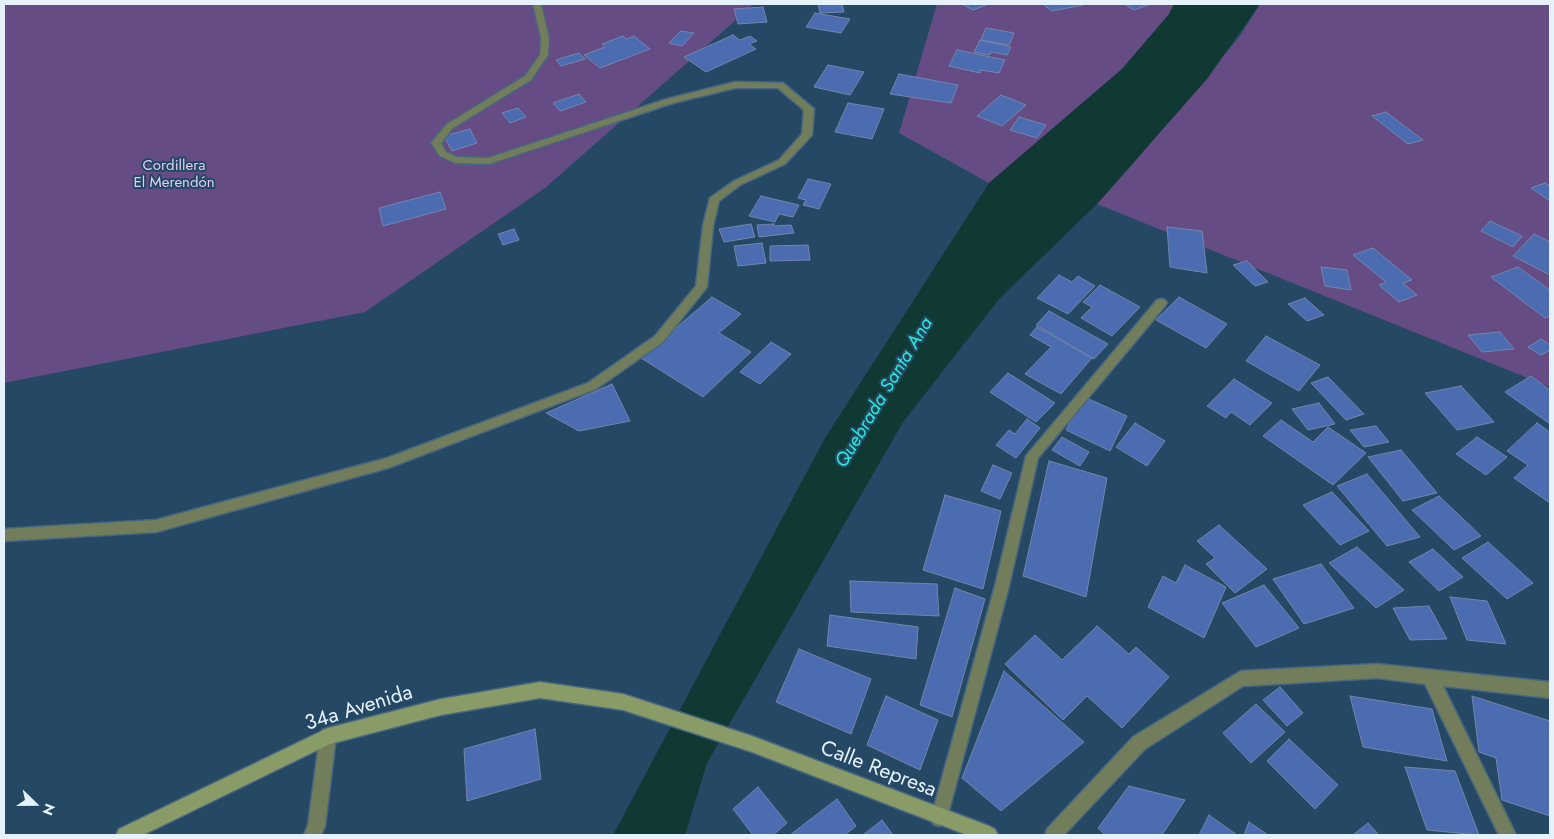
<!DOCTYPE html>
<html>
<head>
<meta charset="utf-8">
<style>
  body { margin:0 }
  #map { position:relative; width:1554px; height:839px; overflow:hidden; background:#254864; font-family:Jost,sans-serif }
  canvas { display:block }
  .frame { position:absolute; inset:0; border:5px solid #e5f1fb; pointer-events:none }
  .north { position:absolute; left:10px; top:779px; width:50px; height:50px; -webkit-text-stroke:4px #254864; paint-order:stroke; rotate:112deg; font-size:14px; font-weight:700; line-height:20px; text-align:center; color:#e5f1fb }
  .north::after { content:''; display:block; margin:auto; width:18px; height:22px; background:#e5f1fb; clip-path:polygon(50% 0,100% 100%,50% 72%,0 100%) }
</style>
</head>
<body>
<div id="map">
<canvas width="1554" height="839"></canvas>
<div class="frame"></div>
<div class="north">N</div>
</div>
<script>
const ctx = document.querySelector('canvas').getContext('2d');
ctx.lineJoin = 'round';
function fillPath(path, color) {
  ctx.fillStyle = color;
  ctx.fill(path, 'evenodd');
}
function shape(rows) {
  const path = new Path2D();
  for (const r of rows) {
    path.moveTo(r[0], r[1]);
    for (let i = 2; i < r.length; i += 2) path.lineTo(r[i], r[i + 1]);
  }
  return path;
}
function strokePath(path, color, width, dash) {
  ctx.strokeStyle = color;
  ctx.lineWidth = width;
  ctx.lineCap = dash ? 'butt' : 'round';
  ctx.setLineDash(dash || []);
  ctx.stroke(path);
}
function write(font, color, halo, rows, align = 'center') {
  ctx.font = font + ' Jost,sans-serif';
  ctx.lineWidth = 4;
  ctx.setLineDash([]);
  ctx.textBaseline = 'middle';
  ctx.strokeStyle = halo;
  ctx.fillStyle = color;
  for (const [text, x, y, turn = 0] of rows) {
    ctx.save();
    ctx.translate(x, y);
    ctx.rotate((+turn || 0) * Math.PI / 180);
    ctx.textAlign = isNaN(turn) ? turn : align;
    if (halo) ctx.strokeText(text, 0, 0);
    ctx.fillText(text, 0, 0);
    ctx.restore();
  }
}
fillPath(shape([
  [4,4,754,4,545,188,365,312,4,383],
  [937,4,1174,4,1170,14,1122,69,989,183,899,133],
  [1260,4,1550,4,1550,387,1097,204,1131,166,1240,36]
]), '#664c84');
fillPath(shape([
  [1174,4,1260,4,1207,79,1097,204,1000,298,903,422,707,763,685,835,613,835,825,438,989,183,1122,69,1169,14]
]), '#113934');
const building = shape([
  [818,4,842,4,844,12,820,13,818,4],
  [962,4,989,4,973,10,962,4],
  [1043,4,1081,4,1083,5,1052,11,1043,4],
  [1124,4,1151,4,1134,10,1124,4],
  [763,7,767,22,738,24,734,9,763,7],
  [815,13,850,19,841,33,806,27,815,13],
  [986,28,1014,33,1009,45,981,40,986,28],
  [681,31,694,33,682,46,669,43,681,31],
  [733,35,740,40,750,36,757,41,749,44,756,49,706,72,684,57,733,35],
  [623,36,626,39,634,36,650,49,600,68,584,55,605,47,602,44,623,36],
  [980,40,1011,47,1007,55,991,52,990,55,974,52,980,40],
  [957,50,1005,60,999,73,981,70,980,73,949,66,957,50],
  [579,53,585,59,561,66,556,60,579,53],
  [828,65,864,72,850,95,814,87,828,65],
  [899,74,958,85,951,103,890,94,899,74],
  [579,94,586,102,560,111,553,103,579,94],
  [1001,95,1026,105,1002,126,977,116,1001,95],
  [848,103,884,109,872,139,835,132,848,103],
  [518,108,526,117,510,123,502,113,518,108],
  [1386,112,1423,140,1408,144,1372,116,1386,112],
  [1019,117,1046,125,1037,138,1010,130,1019,117],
  [470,129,477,143,452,151,444,136,470,129],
  [808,179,831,184,819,209,803,205,806,200,798,198,808,179],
  [1545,183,1550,186,1550,201,1531,188,1545,183],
  [440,192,446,209,383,226,379,208,440,192],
  [761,196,799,205,793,217,779,214,775,222,749,216,761,196],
  [1490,221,1522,236,1513,247,1481,231,1490,221],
  [751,224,755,237,724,242,719,229,751,224],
  [774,224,774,226,791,225,794,233,759,237,757,225,774,224],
  [1167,227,1202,231,1207,273,1170,267,1167,227],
  [514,229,519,240,503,245,498,234,514,229],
  [1534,234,1550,242,1550,275,1513,256,1534,234],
  [762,243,766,263,738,266,734,246,762,243],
  [808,245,810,260,770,261,770,246,808,245],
  [1373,248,1412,280,1403,283,1417,295,1399,302,1379,285,1386,282,1353,255,1373,248],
  [1247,261,1268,282,1255,286,1233,265,1247,261],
  [1321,267,1347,270,1351,290,1325,286,1321,267],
  [1518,267,1550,290,1550,316,1545,318,1491,277,1518,267],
  [1059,275,1072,282,1078,276,1095,286,1068,314,1037,298,1059,275],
  [1100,285,1140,307,1112,336,1081,318,1092,307,1083,302,1100,285],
  [712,297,741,314,719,333,751,352,703,397,641,358,712,297],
  [1179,297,1227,324,1206,348,1156,320,1179,297],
  [1305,298,1324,315,1307,321,1288,304,1305,298],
  [1049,311,1108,344,1094,359,1036,325,1049,311],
  [1037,327,1092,358,1061,394,1025,374,1051,347,1030,335,1037,327],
  [1500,332,1514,349,1482,352,1468,335,1500,332],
  [1266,336,1320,365,1299,391,1246,361,1266,336],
  [1541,339,1550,345,1550,350,1541,355,1528,347,1541,339],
  [771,342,791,354,760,384,740,372,771,342],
  [1008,373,1055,403,1036,422,990,392,1008,373],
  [1531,376,1550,390,1550,424,1505,392,1531,376],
  [1328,377,1364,414,1346,420,1311,383,1328,377],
  [1234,379,1272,403,1250,425,1231,412,1226,418,1207,406,1234,379],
  [612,384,630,421,579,431,546,413,612,384],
  [1461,386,1494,422,1457,430,1425,393,1461,386],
  [1084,397,1127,416,1110,451,1066,430,1084,397],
  [1319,403,1335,424,1308,430,1292,409,1319,403],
  [1027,419,1040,428,1016,458,996,445,1009,430,1015,434,1027,419],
  [1281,420,1313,442,1328,427,1366,453,1333,485,1263,436,1281,420],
  [1135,423,1165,441,1147,466,1116,447,1135,423],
  [1537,423,1550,432,1550,503,1514,478,1528,465,1507,451,1537,423],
  [1376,426,1389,442,1364,447,1350,430,1376,426],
  [1062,437,1089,452,1080,466,1052,450,1062,437],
  [1477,437,1507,457,1486,475,1456,454,1477,437],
  [1401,450,1437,493,1403,501,1368,457,1401,450],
  [1049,461,1107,478,1086,597,1023,576,1049,461],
  [993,465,1012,473,1000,499,981,491,993,465],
  [1367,474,1420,537,1387,546,1337,486,1367,474],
  [1332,492,1369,531,1340,545,1303,505,1332,492],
  [945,495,1001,511,983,589,923,570,945,495],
  [1439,496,1481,536,1454,550,1412,510,1439,496],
  [1219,525,1267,569,1235,593,1206,564,1215,558,1197,541,1219,525],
  [1488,542,1533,583,1507,599,1462,558,1488,542],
  [1357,547,1404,590,1376,608,1329,563,1357,547],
  [1433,549,1463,577,1439,591,1409,562,1433,549],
  [1321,564,1354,608,1304,624,1273,579,1321,564],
  [1185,565,1226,587,1204,638,1148,607,1163,576,1176,583,1185,565],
  [850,581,937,584,939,616,851,612,850,581],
  [1264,585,1299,628,1256,647,1222,603,1264,585],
  [955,588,985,599,952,717,920,705,955,588],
  [1450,597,1487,601,1506,644,1467,640,1450,597],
  [1429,606,1447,639,1410,640,1393,608,1429,606],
  [830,615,918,627,916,659,827,646,830,615],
  [1097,626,1129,654,1136,647,1169,677,1122,728,1087,696,1063,720,1005,664,1035,635,1062,660,1097,626],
  [799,649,871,679,851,734,776,702,799,649],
  [1004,671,1084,742,1001,811,962,778,1004,671],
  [1280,687,1303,713,1287,726,1263,700,1280,687],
  [886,696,938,720,920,770,867,745,886,696],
  [1350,696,1432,709,1447,761,1363,747,1350,696],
  [1472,696,1550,721,1550,816,1502,800,1496,758,1479,752,1472,696],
  [1256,704,1285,732,1251,763,1223,733,1256,704],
  [535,729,541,779,467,801,464,749,535,729],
  [1289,739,1338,785,1315,809,1267,761,1289,739],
  [1405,767,1455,771,1479,835,1427,830,1405,767],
  [1129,786,1185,800,1162,835,1105,835,1098,828,1129,786],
  [758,787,787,823,773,835,753,835,733,809,758,787],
  [837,799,856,826,845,835,790,835,837,799],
  [1209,815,1237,835,1199,835,1209,815],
  [882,820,893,835,863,835,882,820],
  [1249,822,1268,835,1244,835,1249,822],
  [1368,823,1379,835,1353,835,1368,823]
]);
fillPath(building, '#4c6cb1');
strokePath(building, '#7386ac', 1);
const street = shape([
  [533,4,541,4,549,38,548,55,531,80,453,128,441,143,446,152,457,157,488,158,667,99,735,82,783,83,814,109,812,135,785,164,740,185,719,201,713,226,707,287,663,342,596,389,388,468,156,532,4,541,4,529,156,520,387,458,588,383,655,336,696,286,703,226,710,198,734,181,779,160,802,134,804,110,778,88,735,88,673,103,489,164,455,163,440,156,431,143,447,124,525,76,540,55,541,38,533,4],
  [1161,299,1165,300,1167,303,1165,306,1038,458,1009,586,947,818,945,824,939,826,933,824,931,818,995,586,1026,456,1157,300,1161,299],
  [1377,664,1550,682,1550,698,1443,686,1516,835,1499,835,1425,684,1377,678,1243,686,1145,749,1064,835,1045,835,1047,829,1133,737,1236,674,1241,671,1377,664],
  [328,728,334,730,336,736,325,826,321,835,304,835,308,825,320,736,322,730,328,728]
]);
const secondary = shape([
  [540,682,623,694,752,736,989,826,995,829,998,835,967,835,752,752,623,710,540,698,441,715,330,744,143,835,116,835,119,829,328,728,441,699,540,682]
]);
strokePath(street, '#48667f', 3);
strokePath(secondary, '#48667f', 3);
fillPath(street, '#717d5b');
fillPath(secondary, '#899b66');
write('15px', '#dfcff7', '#254864', [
  ["Cordillera",174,166],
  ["El Merendón",174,183]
]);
write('italic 19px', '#28ead6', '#254864', [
  ["Quebrada Santa Ana",885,393,-59]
]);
write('21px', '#e5f1fb', '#254864', [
  ["34a Avenida",359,709,-17],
  ["Calle Represa",878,770,21]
]);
</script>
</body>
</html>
